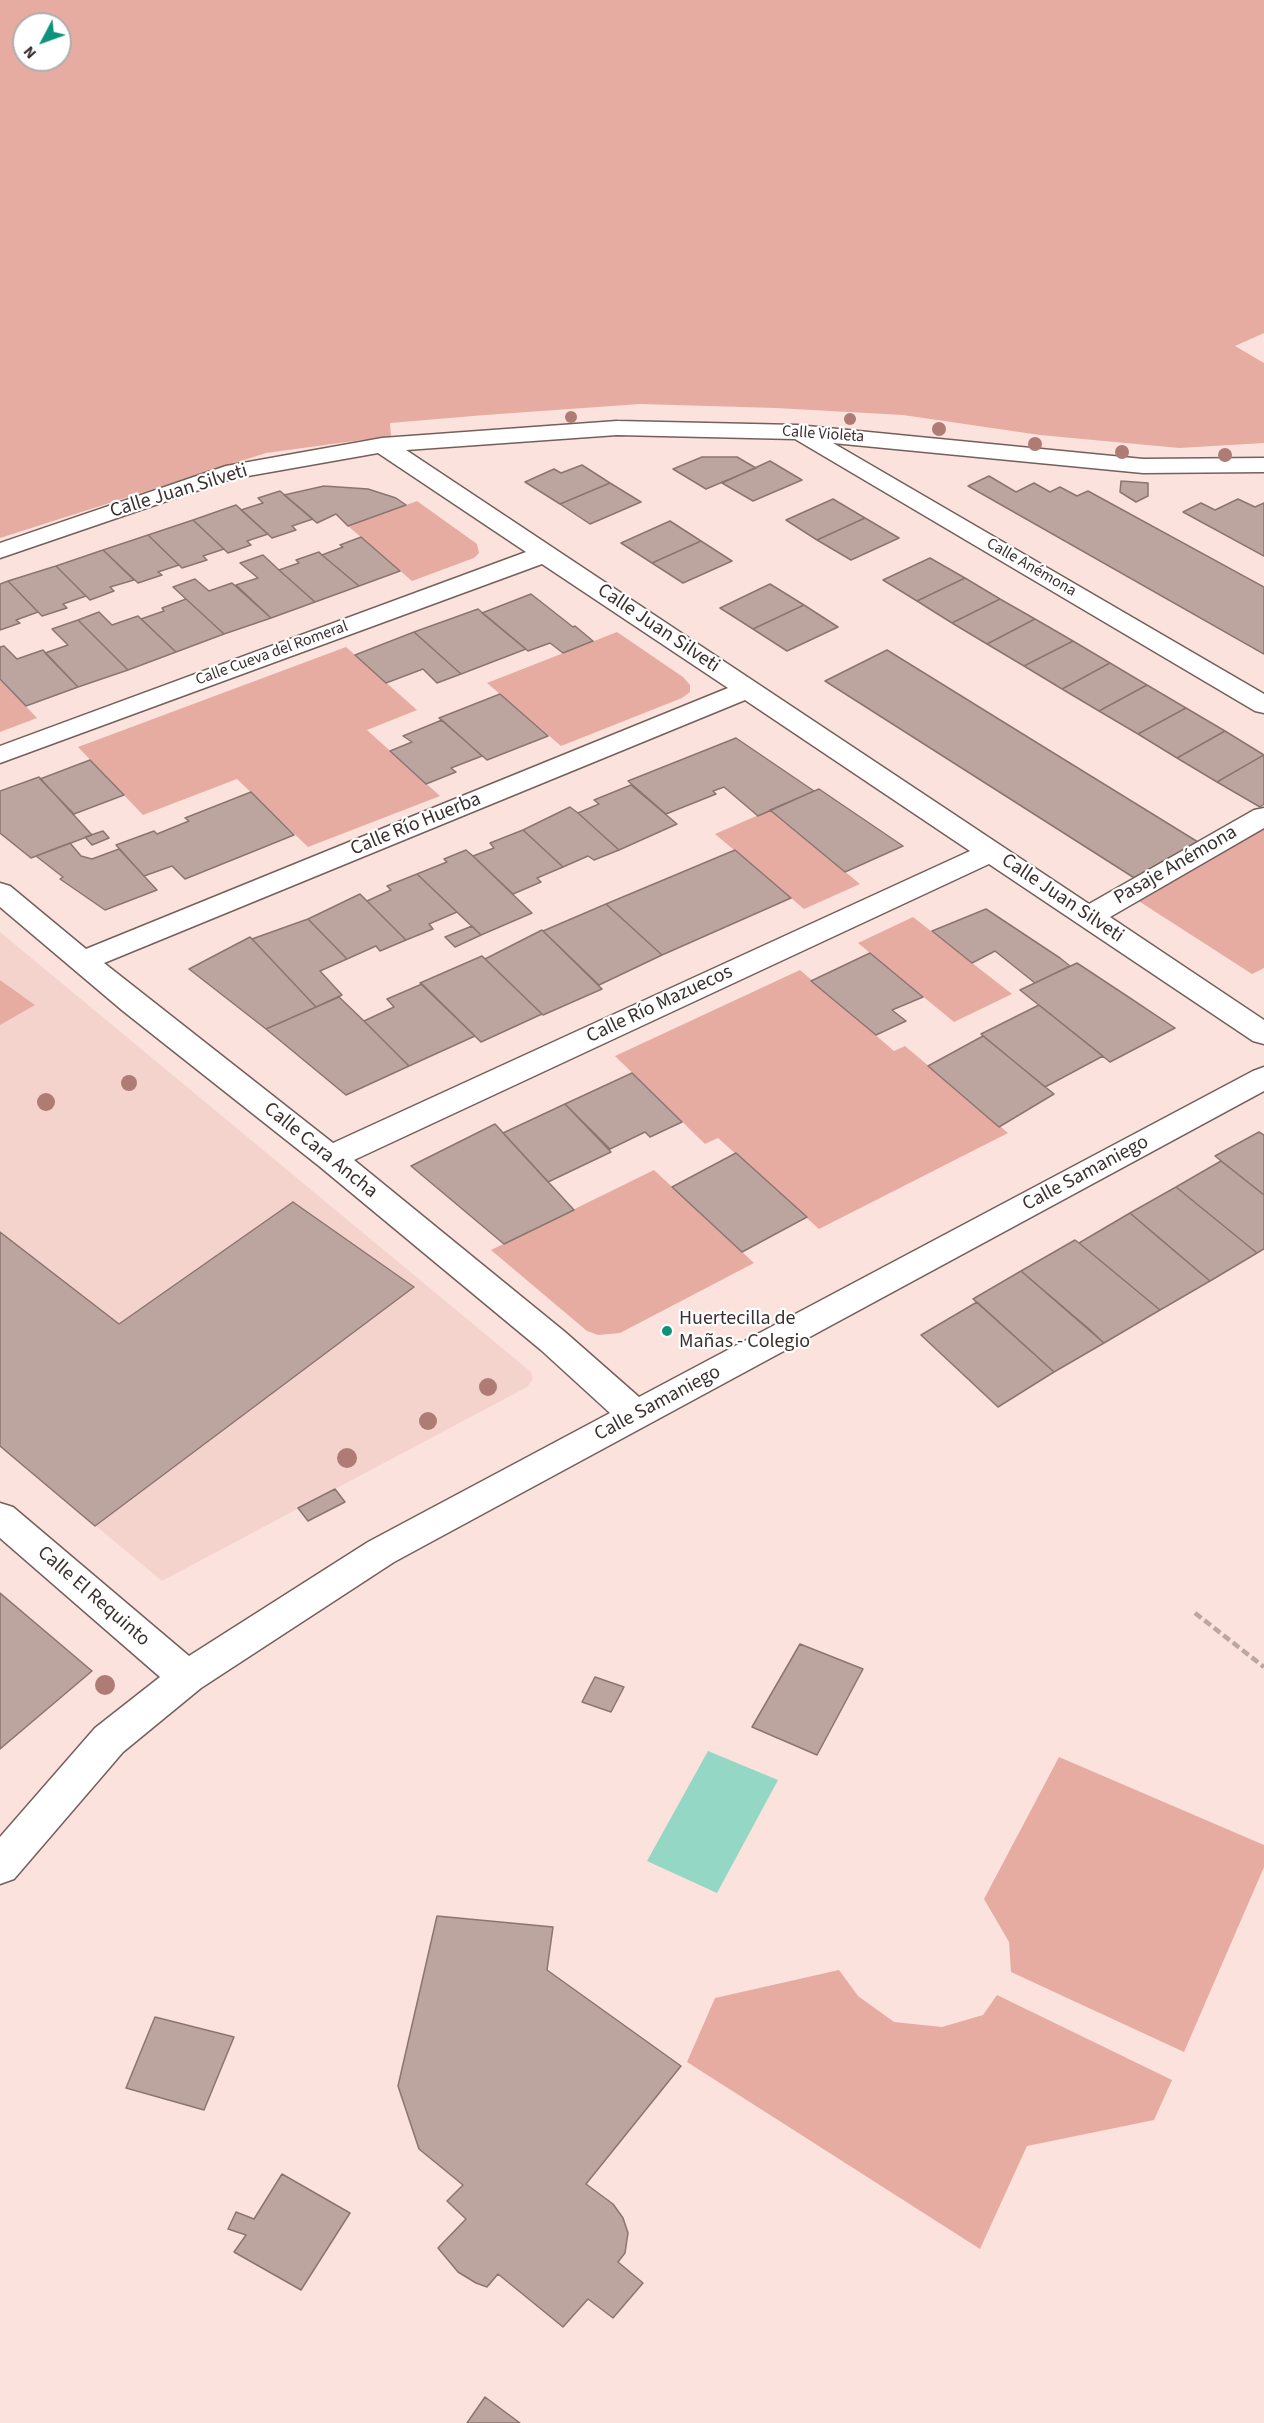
<!DOCTYPE html>
<html>
<head>
<meta charset="utf-8">
<style>
  body { margin:0 }
  #map { position:relative; width:1264px; height:2423px; overflow:hidden; background:#fbe2dd; font-family:"Source Sans 3",sans-serif }
  canvas { display:block }
  .north { position:absolute; left:12px; top:12px; width:60px; height:60px; box-sizing:border-box; background:#fff; border:2px solid #b0adac; border-radius:50%; rotate:229deg; font-size:16px; font-weight:700; line-height:24px; text-align:center; color:#3a312f }
  .north::after { content:''; display:block; margin:auto; width:21px; height:27px; background:#0f927a; clip-path:polygon(50% 0,100% 100%,50% 72%,0 100%) }
</style>
</head>
<body>
<div id="map">
<canvas width="1264" height="2423"></canvas>
<div class="north">N</div>
</div>
<script>
const ctx = document.querySelector('canvas').getContext('2d');
ctx.lineJoin = 'round';
function fillPath(path, color) {
  ctx.fillStyle = color;
  ctx.fill(path, 'evenodd');
}
function shape(rows) {
  const path = new Path2D();
  for (const r of rows) {
    path.moveTo(r[0], r[1]);
    for (let i = 2; i < r.length; i += 2) path.lineTo(r[i], r[i + 1]);
  }
  return path;
}
function strokePath(path, color, width, dash) {
  ctx.strokeStyle = color;
  ctx.lineWidth = width;
  ctx.lineCap = dash ? 'butt' : 'round';
  ctx.setLineDash(dash || []);
  ctx.stroke(path);
}
function write(font, color, halo, rows, align = 'center') {
  ctx.font = font + ' "Source Sans 3",sans-serif';
  ctx.lineWidth = 4.5;
  ctx.setLineDash([]);
  ctx.textBaseline = 'middle';
  ctx.strokeStyle = halo;
  ctx.fillStyle = color;
  for (const [text, x, y, turn = 0] of rows) {
    ctx.save();
    ctx.translate(x, y);
    ctx.rotate((+turn || 0) * Math.PI / 180);
    ctx.textAlign = isNaN(turn) ? turn : align;
    if (halo) ctx.strokeText(text, 0, 0);
    ctx.fillText(text, 0, 0);
    ctx.restore();
  }
}
fillPath(shape([
  [0,932,531,1372,533,1379,527,1387,162,1581,0,1446]
]), '#f5d3cd');
fillPath(shape([
  [0,0,1264,0,1264,333,1235,346,1264,363,1264,443,1179,448,1040,435,903,415,776,408,640,404,485,415,390,423,391,436,266,453,0,538],
  [24,24,60,24,60,60,24,60],
  [417,501,477,544,479,553,474,558,412,581,348,526],
  [617,632,683,677,690,685,690,692,682,698,561,746,487,683],
  [346,647,417,710,367,730,440,796,308,847,237,779,143,815,78,747],
  [0,679,37,718,0,732],
  [770,810,860,884,804,909,715,834],
  [1264,826,1264,968,1252,974,1137,900],
  [913,917,1012,994,954,1022,858,943],
  [800,970,894,1051,905,1046,1008,1133,819,1229,718,1138,705,1144,615,1056],
  [0,980,35,1005,0,1025],
  [654,1170,754,1263,620,1333,598,1335,587,1331,491,1250],
  [1059,1757,1264,1845,1264,1867,1184,2052,1011,1972,1009,1942,984,1899],
  [839,1970,858,1996,894,2022,942,2027,983,2015,997,1995,1172,2080,1154,2120,1027,2146,980,2249,687,2062,715,1998]
]), '#e7aca1');
fillPath(shape([
  [708,1751,778,1780,717,1893,647,1861]
]), '#93d7c4');
const building = shape([
  [702,457,737,457,756,468,706,489,673,469,702,457],
  [770,461,802,480,753,501,722,483,770,461],
  [582,465,610,483,560,504,525,482,554,469,561,473,582,465],
  [989,476,1016,492,1034,483,1050,492,1060,487,1077,496,1088,491,1264,587,1264,654,968,486,989,476],
  [1121,481,1148,483,1148,496,1136,502,1120,492,1121,481],
  [610,483,641,502,590,524,560,504,610,483],
  [324,486,368,489,396,498,406,505,348,526,336,514,317,523,284,495,324,486],
  [280,491,313,519,292,526,296,530,272,538,241,510,263,503,258,498,280,491],
  [833,499,865,518,817,540,786,520,833,499],
  [1238,499,1255,507,1264,503,1264,556,1183,512,1201,503,1215,510,1238,499],
  [236,505,268,534,247,541,251,545,228,553,193,520,236,505],
  [865,518,899,538,851,560,817,540,865,518],
  [193,520,224,549,203,556,207,560,182,568,148,535,193,520],
  [670,521,701,541,652,563,621,543,670,521],
  [148,535,179,565,158,572,162,575,138,583,103,550,148,535],
  [361,537,400,571,359,586,322,555,343,547,340,545,361,537],
  [701,541,732,561,683,583,652,563,701,541],
  [103,550,134,580,110,587,114,591,90,600,56,566,103,550],
  [319,552,322,555,359,586,315,602,279,570,299,563,296,560,319,552],
  [263,555,279,570,315,602,271,618,236,585,258,578,240,563,263,555],
  [930,558,965,578,917,601,883,580,930,558],
  [56,566,86,596,63,604,67,608,42,616,8,581,56,566],
  [965,578,1000,599,952,623,917,601,965,578],
  [195,579,209,591,232,583,271,618,224,634,173,587,195,579],
  [8,581,38,612,16,620,20,623,0,630,0,584,8,581],
  [770,584,804,605,753,629,720,608,770,584],
  [531,594,573,627,575,626,593,641,563,653,550,643,528,651,482,613,531,594],
  [186,599,224,634,176,652,141,619,164,611,162,608,186,599],
  [1000,599,1035,619,987,644,952,623,1000,599],
  [804,605,838,627,787,651,753,629,804,605],
  [478,609,526,649,461,674,414,632,478,609],
  [99,612,112,625,138,616,176,652,128,670,78,620,99,612],
  [1035,619,1073,641,1024,666,987,644,1035,619],
  [78,620,128,670,78,687,45,653,68,645,52,629,78,620],
  [414,632,461,674,437,683,423,669,386,683,355,655,414,632],
  [1073,641,1110,663,1062,689,1024,666,1073,641],
  [4,646,17,659,43,650,78,687,26,706,0,679,0,647,4,646],
  [887,650,1039,744,1198,842,1136,879,825,681,887,650],
  [1110,663,1147,685,1099,711,1062,689,1110,663],
  [1147,685,1186,708,1138,734,1099,711,1147,685],
  [500,694,548,736,487,760,439,718,500,694],
  [1186,708,1225,731,1177,758,1138,734,1186,708],
  [442,720,482,756,451,768,456,772,426,784,390,751,412,742,403,736,442,720],
  [1225,731,1264,755,1217,782,1177,758,1225,731],
  [736,738,814,791,758,816,724,787,713,791,716,794,666,814,628,781,736,738],
  [1264,755,1264,804,1260,807,1217,782,1264,755],
  [90,760,124,795,74,814,40,779,90,760],
  [39,777,92,835,31,858,0,833,0,791,39,777],
  [631,785,677,824,619,850,578,813,599,804,594,800,631,785],
  [819,789,903,846,845,872,770,810,819,789],
  [251,792,294,835,185,879,172,866,144,876,116,845,154,831,157,834,189,821,185,818,251,792],
  [570,807,578,813,619,850,594,860,588,856,563,867,523,830,570,807],
  [523,830,563,867,537,878,541,882,513,894,473,856,494,848,490,843,523,830],
  [103,831,109,838,92,845,85,837,103,831],
  [70,843,81,856,92,859,119,849,157,890,105,910,60,879,63,877,36,856,70,843],
  [466,850,473,856,532,913,481,935,417,874,447,862,444,859,466,850],
  [735,850,791,898,662,955,606,904,735,850],
  [417,874,457,912,429,924,433,929,406,940,367,901,391,890,387,886,417,874],
  [360,894,406,940,380,951,376,946,347,959,308,919,360,894],
  [606,904,662,955,599,985,543,931,606,904],
  [986,909,1060,958,1070,966,1035,983,995,951,972,963,932,931,986,909],
  [308,919,347,959,320,971,342,995,316,1007,252,939,308,919],
  [472,926,481,935,455,947,445,937,472,926],
  [542,930,602,989,543,1015,485,959,542,930],
  [250,937,252,939,316,1007,266,1029,189,969,250,937],
  [870,953,923,997,892,1010,906,1021,876,1035,811,981,870,953],
  [482,956,542,1014,481,1042,420,983,482,956],
  [1077,963,1130,998,1175,1028,1110,1062,1020,990,1077,963],
  [422,984,475,1036,409,1066,364,1021,394,1007,387,999,422,984],
  [339,997,364,1021,409,1066,346,1095,266,1029,339,997],
  [1039,1005,1103,1056,1045,1087,981,1034,1039,1005],
  [983,1036,994,1045,1054,1094,999,1127,928,1066,983,1036],
  [632,1073,682,1122,650,1137,645,1132,610,1149,565,1104,632,1073],
  [565,1104,611,1152,548,1182,503,1133,565,1104],
  [495,1124,574,1210,504,1244,411,1166,495,1124],
  [1259,1132,1264,1135,1264,1195,1215,1156,1259,1132],
  [736,1153,807,1217,742,1252,672,1187,736,1153],
  [1221,1161,1264,1195,1264,1249,1257,1253,1176,1187,1221,1161],
  [1176,1187,1257,1253,1210,1281,1130,1213,1176,1187],
  [293,1202,414,1287,95,1526,0,1446,0,1232,119,1324,293,1202],
  [1130,1213,1159,1238,1210,1281,1160,1310,1079,1243,1130,1213],
  [1075,1240,1079,1243,1160,1310,1104,1343,1021,1271,1075,1240],
  [1021,1271,1089,1329,1104,1343,1054,1372,973,1299,1021,1271],
  [977,1302,1054,1372,998,1407,921,1335,977,1302],
  [335,1489,345,1502,308,1521,298,1508,335,1489],
  [0,1593,92,1671,0,1749,0,1593],
  [800,1644,863,1669,817,1755,752,1727,800,1644],
  [595,1677,624,1687,611,1712,582,1702,595,1677],
  [437,1916,553,1927,547,1970,681,2066,586,2184,613,2204,623,2218,628,2233,625,2253,618,2262,643,2283,613,2318,588,2299,563,2327,498,2274,487,2287,476,2283,458,2272,438,2248,466,2219,447,2201,463,2185,419,2149,398,2086,437,1916],
  [155,2017,234,2037,204,2110,126,2088,155,2017],
  [282,2174,350,2213,301,2290,234,2252,246,2235,228,2229,236,2212,254,2219,282,2174],
  [485,2397,520,2423,467,2423,485,2397]
]);
fillPath(building, '#bca49f');
strokePath(building, '#8c7571', 1.5);
const minor = shape([
  [617,421,797,425,1143,459,1264,458,1264,472,1143,473,833,443,1264,694,1264,713,1255,711,795,439,617,435,406,450,1089,904,1254,810,1264,808,1264,828,1110,917,1264,1020,1264,1044,1253,1041,989,864,354,1160,565,1332,639,1397,1253,1071,1264,1067,1264,1091,394,1562,201,1688,123,1752,14,1879,0,1884,0,1837,95,1728,160,1677,0,1538,0,1503,13,1507,189,1656,368,1542,610,1413,541,1350,319,1166,123,1011,0,907,0,883,10,886,86,949,728,688,542,564,0,763,0,746,526,552,378,453,231,479,0,558,0,543,226,466,382,438,617,421],
  [745,700,970,851,333,1143,104,963,745,700]
]);
strokePath(minor, '#755f5b', 3);
strokePath(shape([
  [1195,1613,1264,1667]
]), '#baa6a2', 4.5, [8, 4]);
fillPath(minor, '#fff');
ctx.fillStyle = '#ae7c74';
for (const [x, y, r] of [
  [571,417,6],
  [850,419,6],
  [939,429,7],
  [1035,444,7],
  [1122,452,7],
  [1225,455,7],
  [129,1083,8],
  [46,1102,9],
  [488,1387,9],
  [428,1421,9],
  [347,1458,10],
  [105,1685,10]
]) {
  ctx.beginPath();
  ctx.arc(x, y, r, 0, 2 * Math.PI);
  ctx.fill();
}
for (const [x, y, r, color] of [
  [667,1331,6,"#0f927a"]
]) {
  const dot = new Path2D();
  dot.arc(x, y, r, 0, 2 * Math.PI);
  ctx.fillStyle = color;
  ctx.fill(dot);
  strokePath(dot, '#fff', 2);
}
write('16px', '#3a312f', '#fff', [
  ["Calle Violeta",823,435,4],
  ["Calle Anémona",1031,568,30],
  ["Calle Cueva del Romeral",272,654,-20]
]);
write('20px', '#3a312f', '#fff', [
  ["Calle Juan Silveti",179,492,-17],
  ["Calle Juan Silveti",658,629,34],
  ["Calle Río Huerba",416,825,-22],
  ["Pasaje Anémona",1176,866,-30],
  ["Calle Juan Silveti",1062,899,34],
  ["Calle Río Mazuecos",660,1005,-25],
  ["Calle Cara Ancha",320,1151,39],
  ["Calle Samaniego",1086,1174,-28],
  ["Calle Samaniego",658,1404,-28],
  ["Calle El Requinto",93,1597,41]
]);
write('20px', '#3a312f', '#fff', [
  ["Huertecilla de",679,1320],
  ["Mañas - Colegio",679,1343]
], 'left');
</script>
</body>
</html>
